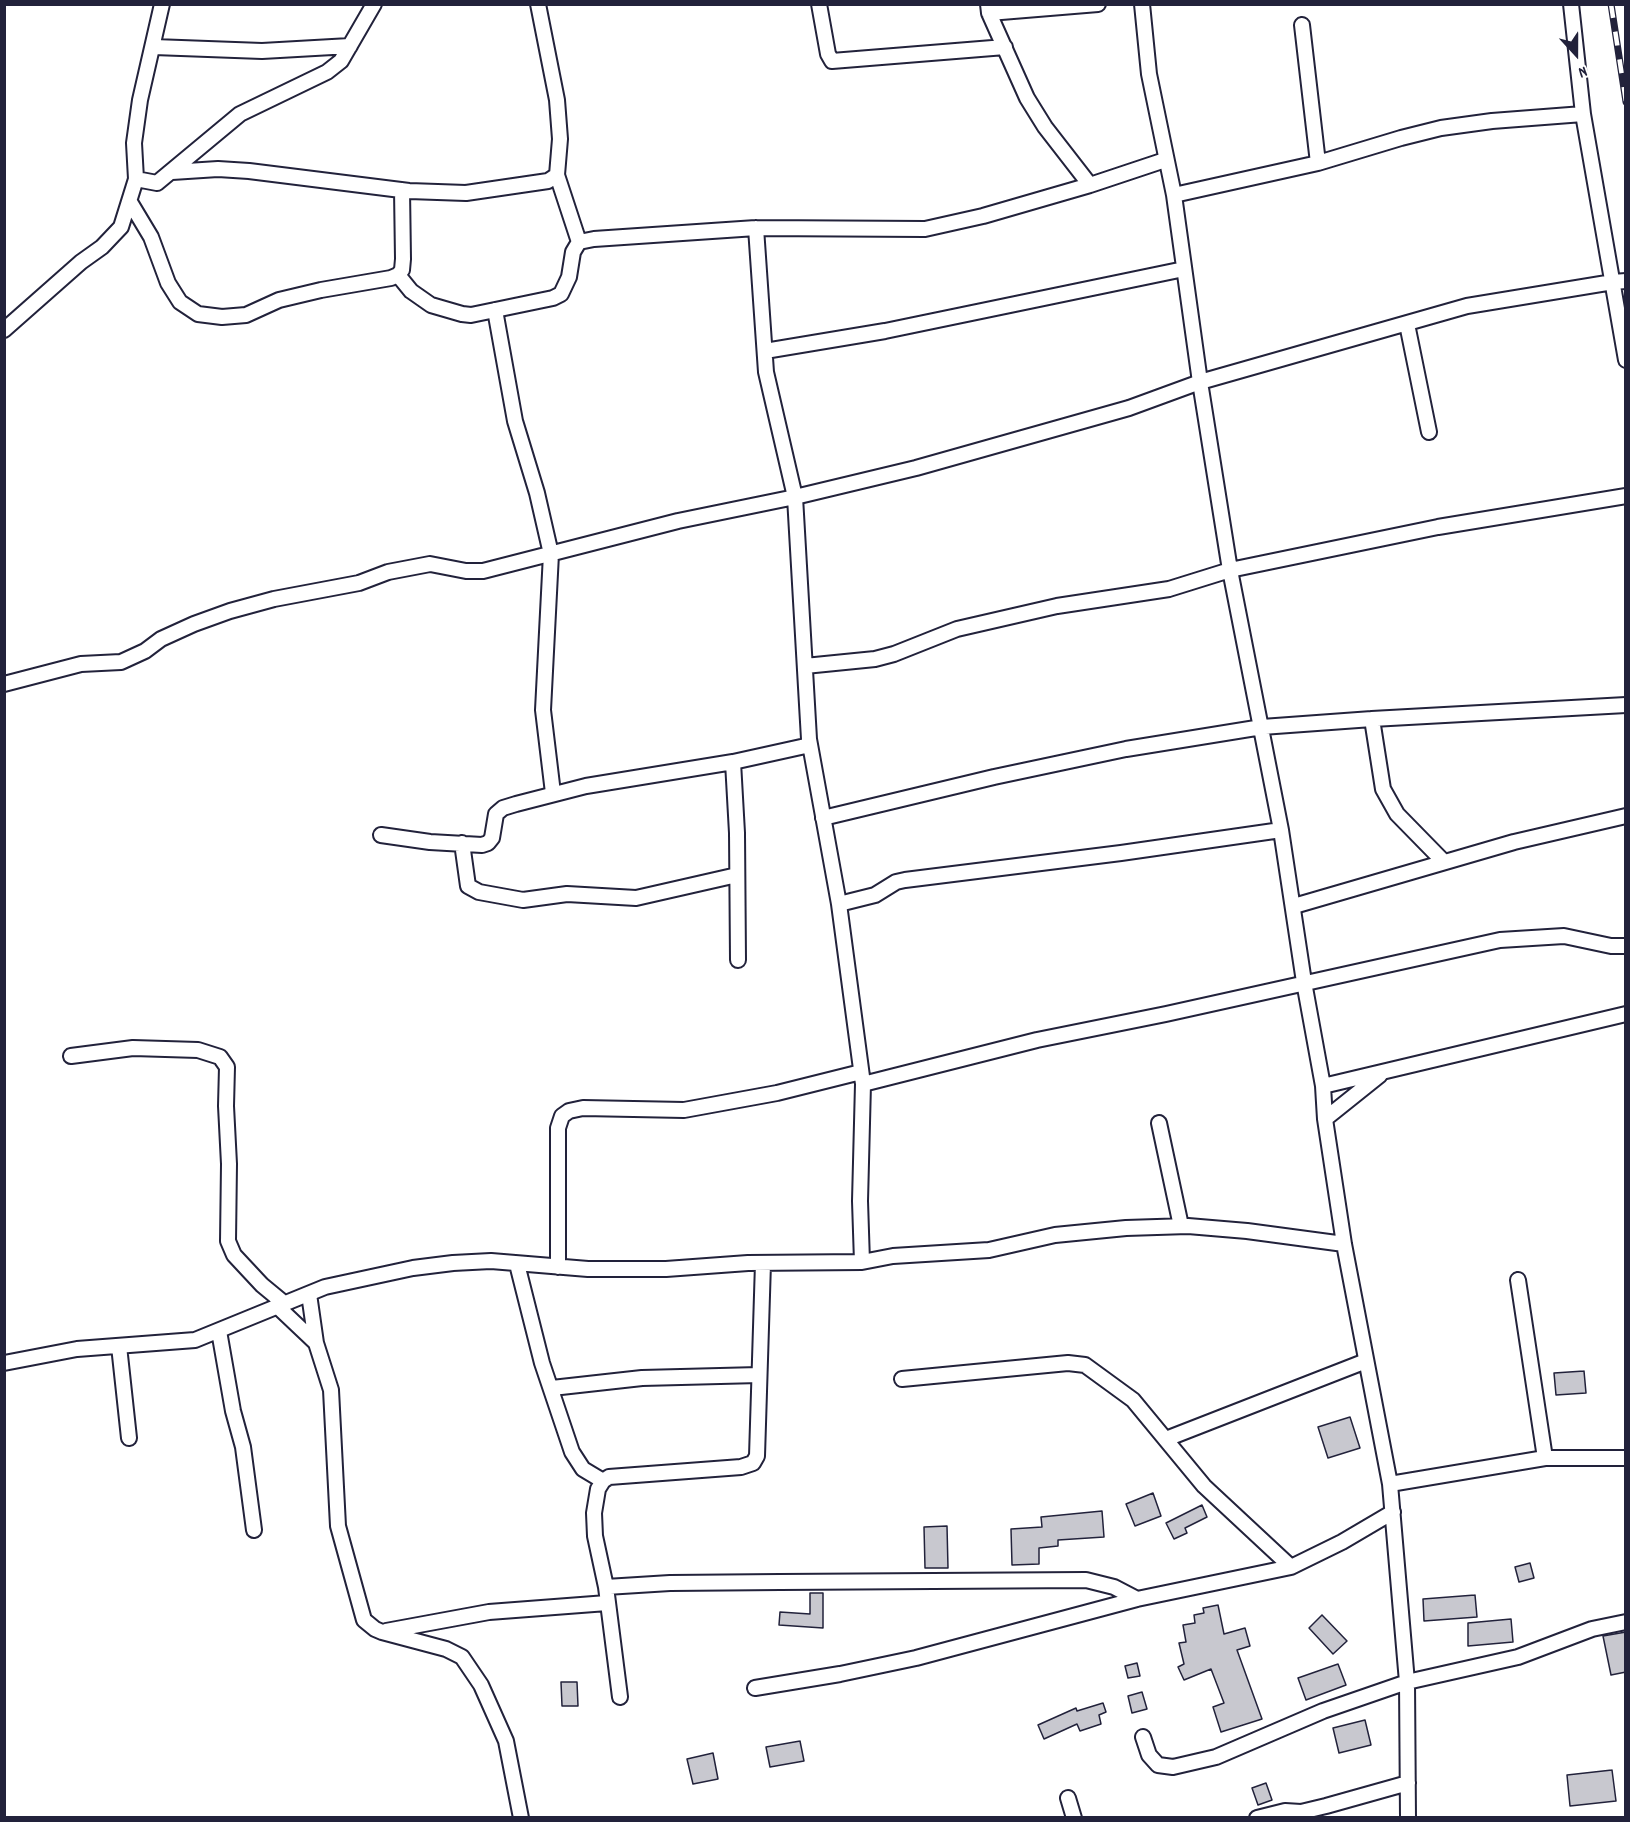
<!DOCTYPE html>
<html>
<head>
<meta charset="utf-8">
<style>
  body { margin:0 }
  #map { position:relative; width:1630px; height:1822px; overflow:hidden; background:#fff; font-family:Dekko,sans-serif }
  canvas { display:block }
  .frame { position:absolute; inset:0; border:6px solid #22223b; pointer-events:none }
  .north { position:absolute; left:1546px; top:24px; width:60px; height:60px; -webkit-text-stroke:4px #fff; paint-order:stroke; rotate:159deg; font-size:16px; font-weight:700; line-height:24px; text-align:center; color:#22223b }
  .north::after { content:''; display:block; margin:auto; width:21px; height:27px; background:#22223b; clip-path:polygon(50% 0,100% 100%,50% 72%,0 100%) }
</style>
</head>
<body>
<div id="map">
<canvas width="1630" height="1822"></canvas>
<div class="frame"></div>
<div class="north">N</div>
</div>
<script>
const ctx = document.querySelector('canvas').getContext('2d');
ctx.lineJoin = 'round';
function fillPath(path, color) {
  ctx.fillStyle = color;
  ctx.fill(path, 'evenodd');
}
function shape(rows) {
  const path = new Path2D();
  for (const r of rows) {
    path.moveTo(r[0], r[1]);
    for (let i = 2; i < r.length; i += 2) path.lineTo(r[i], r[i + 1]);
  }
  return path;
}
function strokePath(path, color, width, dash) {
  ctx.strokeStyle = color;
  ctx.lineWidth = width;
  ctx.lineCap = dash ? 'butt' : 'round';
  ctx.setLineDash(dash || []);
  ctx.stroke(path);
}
const building = shape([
  [1584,1371,1586,1393,1556,1395,1554,1373,1584,1371],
  [1350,1417,1360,1448,1328,1458,1318,1427,1350,1417],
  [1153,1493,1161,1516,1135,1526,1126,1504,1153,1493],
  [1202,1505,1207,1517,1185,1528,1187,1533,1174,1539,1166,1523,1202,1505],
  [1102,1511,1104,1537,1058,1540,1058,1546,1039,1548,1039,1564,1012,1565,1011,1529,1042,1527,1041,1517,1102,1511],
  [947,1526,948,1568,925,1568,924,1527,947,1526],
  [1530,1563,1534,1578,1519,1582,1515,1567,1530,1563],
  [810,1593,823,1593,823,1628,779,1625,780,1612,810,1614,810,1593],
  [1475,1595,1477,1617,1424,1621,1423,1599,1475,1595],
  [1218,1605,1224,1634,1245,1628,1250,1646,1237,1650,1262,1719,1221,1732,1213,1707,1224,1703,1211,1669,1184,1680,1178,1667,1184,1664,1179,1643,1186,1642,1183,1625,1195,1623,1194,1615,1204,1613,1203,1608,1218,1605],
  [1322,1615,1347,1641,1333,1654,1309,1628,1322,1615],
  [1511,1619,1513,1642,1468,1646,1468,1623,1511,1619],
  [1626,1632,1626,1672,1611,1675,1603,1636,1626,1632],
  [1137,1663,1140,1676,1128,1678,1125,1666,1137,1663],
  [1338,1664,1346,1685,1306,1700,1298,1678,1338,1664],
  [561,1682,577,1682,578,1706,562,1706,561,1682],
  [1142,1692,1147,1709,1132,1713,1128,1696,1142,1692],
  [1103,1703,1106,1712,1099,1715,1101,1724,1080,1731,1077,1724,1044,1739,1038,1725,1076,1708,1077,1711,1103,1703],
  [1365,1720,1371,1745,1339,1753,1333,1728,1365,1720],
  [800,1741,804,1761,770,1767,766,1747,800,1741],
  [713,1753,718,1779,693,1784,687,1759,713,1753],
  [1612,1770,1616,1801,1570,1806,1567,1775,1612,1770],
  [1266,1783,1272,1800,1258,1805,1252,1788,1266,1783]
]);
fillPath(building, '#c8c8cf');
strokePath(building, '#22223b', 1.5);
const street = shape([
  [538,4,557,100,560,139,557,175,579,242],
  [819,4,828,54,832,61,1005,47],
  [988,4,989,13,1027,98,1045,127,1090,185],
  [1142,4,1149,74,1174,195,1200,382,1230,570,1281,830,1304,982,1323,1086,1325,1119,1344,1244,1390,1484,1407,1682,1408,1818],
  [1571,4,1583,114,1626,360],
  [989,13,1098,4],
  [1302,25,1318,163],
  [154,47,262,51,350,46],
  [172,172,218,169,249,171,409,191,466,193,548,181,557,175],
  [136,179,157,183,240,114,327,72,341,61,374,4],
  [1174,195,1318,163,1401,138,1441,128,1492,121,1583,114],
  [130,202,151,237,168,283,180,302,198,314,222,317,246,315,279,300,321,290,391,278,398,275,402,270,403,259,402,190],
  [756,228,766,372,795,497,809,739,839,904,863,1084,860,1201,862,1262],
  [398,275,411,291,431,305,462,314,471,315,553,298,561,294,569,277,573,252,579,242,594,239,756,228,925,229,983,216,1090,185,1165,160],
  [495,310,515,421,537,493,551,554,543,710,553,793],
  [1407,324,1429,432],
  [4,330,81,262,102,247,121,227,136,179,134,143,140,100,162,4],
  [765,351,885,331,1184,269],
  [805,666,875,659,894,654,957,629,1057,606,1169,589,1230,570,1438,527,1626,496],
  [4,684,81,664,121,662,145,651,161,639,194,624,230,611,274,599,359,583,388,572,430,564,466,571,483,571,678,521,795,497,916,468,1129,408,1200,382,1467,306,1613,282,1626,281],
  [1372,719,1383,789,1397,814,1444,862],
  [733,762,737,833,738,960],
  [823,818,994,777,1126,749,1262,727,1372,719,1626,705],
  [381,835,430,842,482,845,488,843,492,838,496,814,503,808,516,804,586,786,733,762,810,745],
  [462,843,468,886,479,892,523,900,567,894,636,898,737,875],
  [839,904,875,895,896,882,905,880,1121,853,1281,830],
  [1294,906,1514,842,1626,816],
  [71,1056,133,1048,198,1050,220,1057,227,1067,226,1106,229,1164,228,1241,234,1255,262,1285,285,1304],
  [863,1084,1037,1040,1166,1014,1500,940,1564,936,1611,946,1626,946],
  [1323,1086,1626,1014],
  [1325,1119,1380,1075],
  [1159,1123,1181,1226],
  [517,1264,542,1363,572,1452,583,1469,603,1481],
  [558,1267,558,1128,562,1116,569,1111,583,1108,684,1110,777,1093,861,1072],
  [1518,1280,1545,1458],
  [309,1294,316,1343,331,1390,338,1526,364,1620,375,1629,382,1632,446,1649,462,1657,481,1685,506,1741,521,1818],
  [278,1307,316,1343],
  [219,1331,233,1411,243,1447,254,1530],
  [119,1346,129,1438],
  [4,1363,77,1349,195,1340,325,1287,413,1268,453,1263,491,1261,588,1269,666,1269,748,1263,862,1262,893,1256,989,1250,1055,1235,1126,1228,1188,1226,1247,1231,1344,1244],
  [902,1379,1068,1363,1085,1365,1133,1400,1204,1486,1291,1567],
  [552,1388,642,1378,759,1375],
  [1166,1439,1366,1361],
  [1390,1484,1545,1458,1626,1458],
  [606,1587,670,1583,780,1582,1086,1580,1114,1587,1137,1599],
  [386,1631,489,1612,607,1603],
  [755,1688,840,1674,916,1658,1137,1599,1291,1567,1342,1542,1393,1512],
  [620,1697,606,1587,595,1536,594,1513,598,1489,603,1481,609,1477,741,1467,753,1463,757,1456,763,1263],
  [1143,1737,1149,1755,1158,1765,1173,1767,1216,1757,1323,1711,1407,1682,1518,1657,1592,1629,1626,1622],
  [1068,1798,1074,1818],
  [1257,1818,1285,1811,1301,1812,1326,1806,1408,1783]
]);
strokePath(street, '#22223b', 18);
strokePath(street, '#fff', 14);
const rail = shape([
  [1611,4,1626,102]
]);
strokePath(rail, '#22223b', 7);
strokePath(rail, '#fff', 4.5, [14]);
</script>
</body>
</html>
